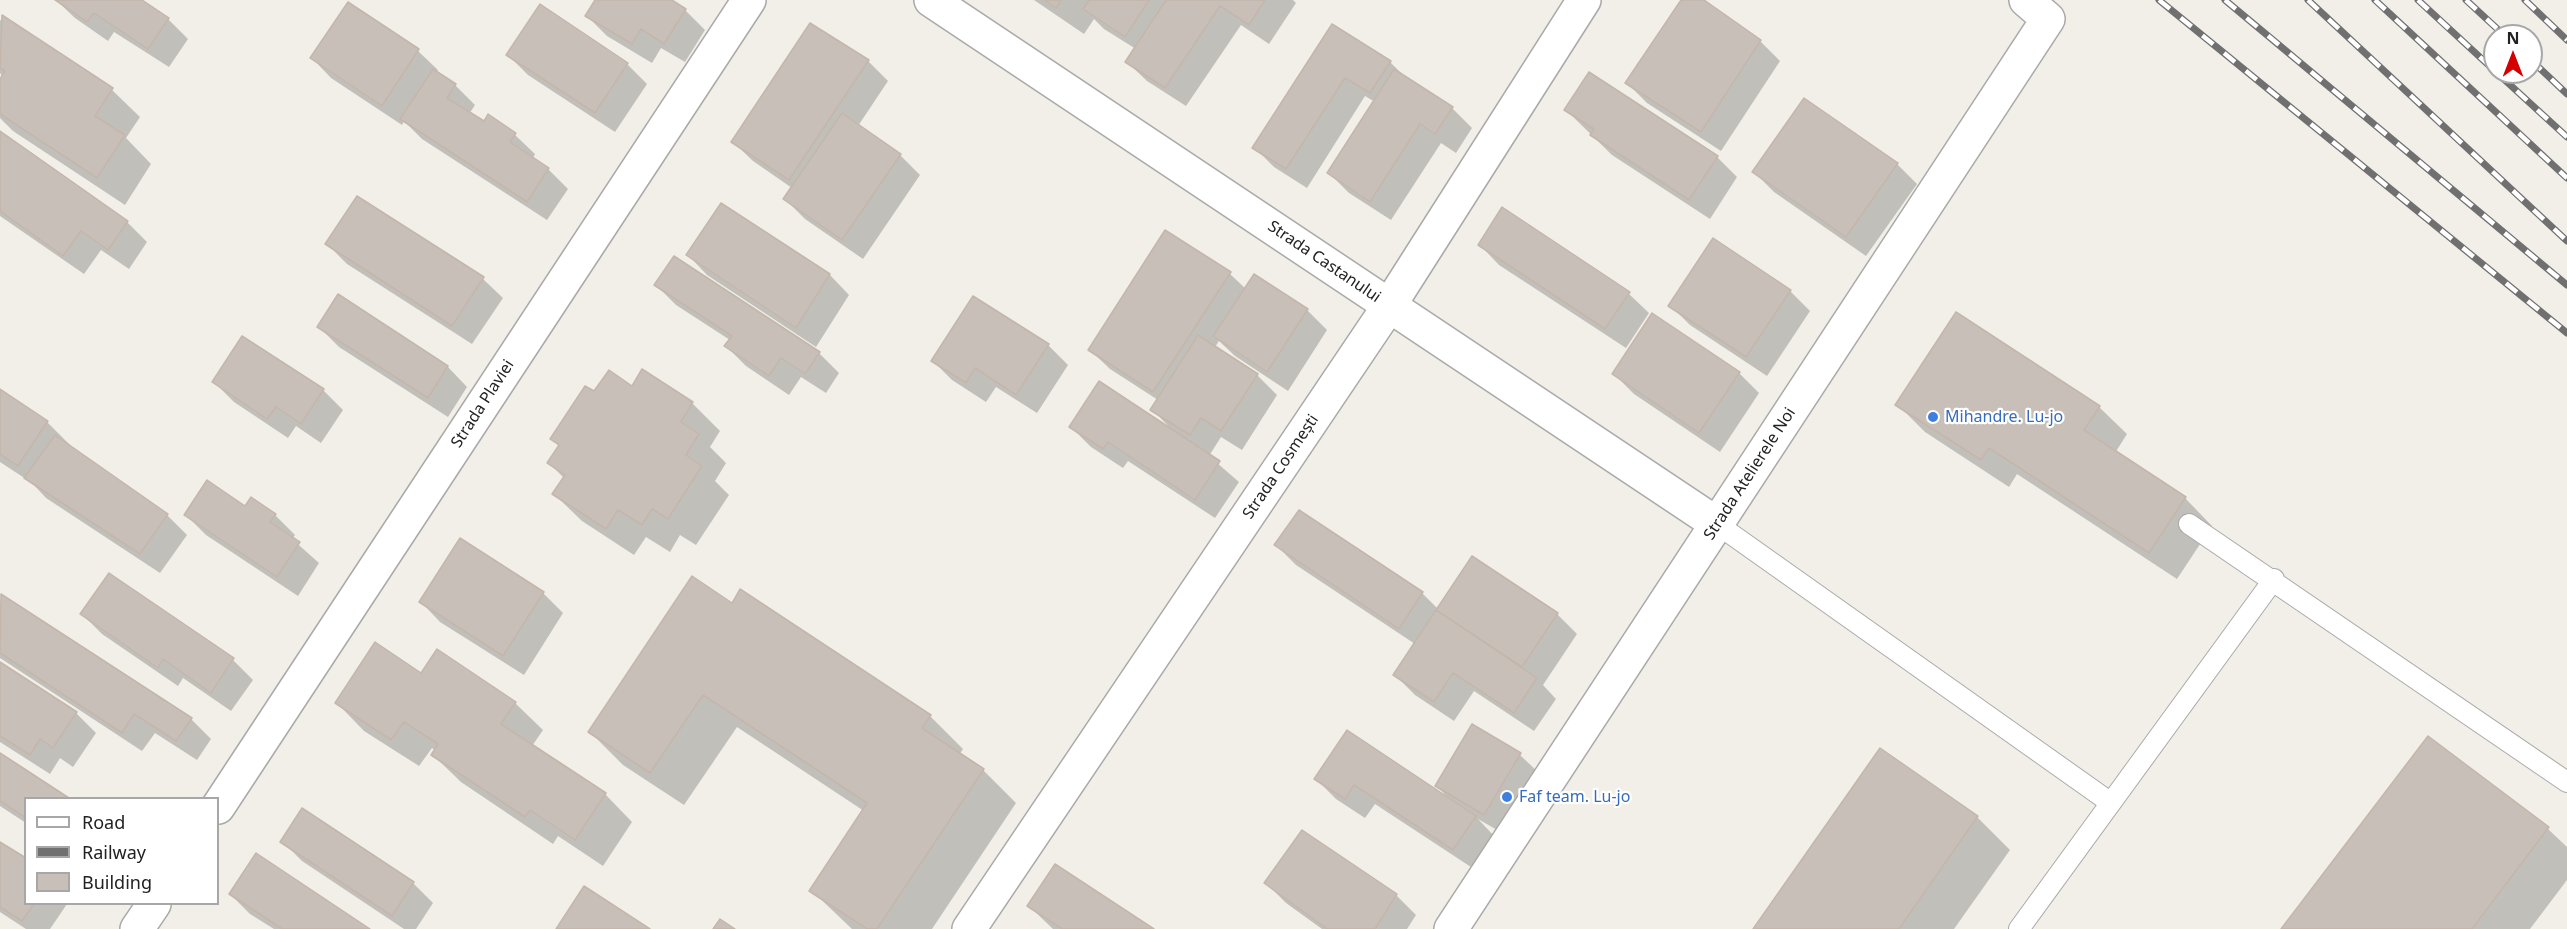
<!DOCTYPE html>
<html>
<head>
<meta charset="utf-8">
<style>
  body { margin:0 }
  #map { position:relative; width:2567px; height:929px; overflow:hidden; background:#f2efe9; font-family:"Noto Sans",sans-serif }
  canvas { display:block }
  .legend { position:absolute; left:24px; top:797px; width:195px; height:108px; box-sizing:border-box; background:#fff; border:2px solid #a7a7a7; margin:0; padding:8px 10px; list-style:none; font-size:18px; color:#222 }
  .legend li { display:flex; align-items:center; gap:12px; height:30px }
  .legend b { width:30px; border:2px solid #a7a7a7 }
  .north { position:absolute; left:2483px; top:24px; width:60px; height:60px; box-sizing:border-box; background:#fff; border:2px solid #a7a7a7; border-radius:50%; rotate:0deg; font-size:16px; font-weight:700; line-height:24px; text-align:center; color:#222 }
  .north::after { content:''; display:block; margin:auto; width:21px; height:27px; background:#d40000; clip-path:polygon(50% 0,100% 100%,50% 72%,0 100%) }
</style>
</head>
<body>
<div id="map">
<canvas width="2567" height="929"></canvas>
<ul class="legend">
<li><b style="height:8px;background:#fff"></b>Road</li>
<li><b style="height:8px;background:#707070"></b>Railway</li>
<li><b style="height:16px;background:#c7bfb8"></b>Building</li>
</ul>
<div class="north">N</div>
</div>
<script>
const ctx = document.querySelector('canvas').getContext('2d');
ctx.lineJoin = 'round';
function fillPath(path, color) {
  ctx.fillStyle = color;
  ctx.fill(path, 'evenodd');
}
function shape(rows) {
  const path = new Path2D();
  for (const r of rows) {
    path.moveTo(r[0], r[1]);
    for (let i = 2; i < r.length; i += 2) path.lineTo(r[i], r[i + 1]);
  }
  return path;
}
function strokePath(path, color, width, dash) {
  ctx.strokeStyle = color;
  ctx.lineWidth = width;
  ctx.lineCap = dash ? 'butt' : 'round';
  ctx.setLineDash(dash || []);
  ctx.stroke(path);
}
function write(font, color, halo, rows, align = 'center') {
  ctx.font = font + ' "Noto Sans",sans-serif';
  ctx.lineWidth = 4.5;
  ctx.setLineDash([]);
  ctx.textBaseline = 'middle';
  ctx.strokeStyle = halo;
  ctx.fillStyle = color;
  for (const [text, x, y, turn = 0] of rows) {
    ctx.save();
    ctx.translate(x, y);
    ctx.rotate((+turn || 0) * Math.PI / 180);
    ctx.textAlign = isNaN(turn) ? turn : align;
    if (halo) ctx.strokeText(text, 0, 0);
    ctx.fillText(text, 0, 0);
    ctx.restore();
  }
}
fillPath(shape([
  [56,0,140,0,168,19,188,39,169,67,114,32,108,41,75,18],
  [596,0,669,0,685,10,705,30,685,62,661,48,652,63,607,36,587,16],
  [1034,0,1293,0,1296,3,1269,44,1241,25,1186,106,1147,81,1127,62,1136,49,1104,29,1094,19,1084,34],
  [1683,0,1701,0,1760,41,1780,61,1721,151,1647,103,1627,83],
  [348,4,418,51,438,70,436,73,455,85,475,105,469,114,484,123,488,116,515,135,535,154,533,158,548,169,568,189,547,220,422,139,404,121,402,125,331,78,312,58],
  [540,6,627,64,647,84,615,132,528,75,508,55],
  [3,17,112,90,140,117,126,138,151,164,125,205,13,131,0,118,0,81,3,77,0,73,0,21],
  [1332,26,1390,62,1407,79,1452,108,1472,128,1456,153,1441,143,1391,220,1349,193,1329,173,1375,102,1365,96,1307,188,1274,167,1254,147],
  [868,61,888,81,858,126,900,155,920,175,863,259,805,219,785,199,792,188,753,161,733,142],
  [1590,74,1717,157,1737,177,1710,219,1612,155,1566,110],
  [0,133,127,222,147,242,129,269,101,250,84,274,0,216],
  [1897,164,1917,184,1866,256,1774,192,1754,172],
  [721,205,830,275,849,295,816,347,707,275,688,255],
  [1503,210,1629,294,1649,313,1626,348,1499,265,1480,245],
  [327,244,483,279,503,298,472,344,347,264],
  [1230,274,1246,289,1255,276,1307,310,1327,330,1288,391,1235,356,1219,341,1215,347,1257,375,1277,395,1242,450,1221,437,1209,456,1239,482,1215,518,1128,461,1123,468,1091,447,1071,427,1171,429,1152,409,1158,400,1110,369,1090,350],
  [656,285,819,353,839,373,826,393,801,377,789,395,746,366,726,346,730,340,676,305],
  [1790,291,1810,311,1767,376,1690,325,1670,305],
  [1653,315,1739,373,1759,393,1720,452,1634,394,1614,374],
  [319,327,448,367,467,387,448,417,339,347],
  [1048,345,1068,365,1037,413,996,387,986,402,952,380,932,360],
  [643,371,692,403,720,431,710,447,726,463,715,481,729,495,696,545,680,535,670,552,646,537,634,555,582,521,554,494,564,478,549,463,560,447,552,439,595,393,632,388],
  [214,382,323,390,343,410,321,443,296,426,288,438,234,402],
  [0,391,47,422,75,450,167,515,187,535,160,573,46,498,32,483,0,462],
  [1897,404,2099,407,2127,434,2115,453,2185,498,2212,526,2177,579,2017,474,2009,487,1925,432],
  [246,508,275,515,295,535,292,539,319,563,298,596,206,535,186,515],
  [1299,512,1422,593,1438,609,1557,614,1577,634,1543,685,1556,699,1534,731,1474,691,1454,721,1415,695,1395,675,1415,644,1296,565,1276,545],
  [460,540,543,593,563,613,524,675,440,622,421,602],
  [110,575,233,660,253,680,231,711,183,678,178,686,102,634,82,614],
  [741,591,930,716,963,749,959,755,983,770,1016,803,932,929,852,929,811,890,864,811,737,727,684,805,623,765,590,732,732,605],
  [1,596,191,719,211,739,197,760,155,733,142,751,0,658],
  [437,651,515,703,543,730,532,746,605,794,632,822,603,866,558,836,553,844,461,782,433,755,436,751,432,748,419,766,364,731,337,703,421,675],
  [0,664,76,713,96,733,73,767,60,758,50,774,0,742],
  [2428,738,2548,829,2567,847,2567,880,2530,929,2283,929],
  [0,754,66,798,26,798,26,823,0,806],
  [1520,755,1540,774,1504,834,1478,819,1495,837,1474,869,1375,804,1365,818,1336,799,1316,779,1449,799,1437,786],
  [302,810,414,884,433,903,416,929,404,929,302,861,282,841],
  [1977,817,2010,850,1954,929,1755,929],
  [0,844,26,904,67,904,50,929,26,929,0,912],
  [1266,883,1396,895,1416,915,1407,929,1322,929,1286,903],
  [230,894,368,929,274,929,250,914],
  [1029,906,1151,929,1053,929]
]), '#0003');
const building = shape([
  [55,0,142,0,169,18,148,49,94,13,87,22,55,0],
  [595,0,672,0,686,9,664,44,641,29,632,44,585,16,595,0],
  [1044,0,1061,0,1056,8,1044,0],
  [1089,0,1149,0,1125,37,1083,9,1089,0],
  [1166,0,1265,0,1249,25,1220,6,1165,88,1125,62,1166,0],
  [1681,0,1704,0,1761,40,1701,132,1625,83,1681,0],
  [348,2,419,49,382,106,310,58,348,2],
  [540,4,628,63,595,113,506,55,540,4],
  [2,15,113,88,95,116,125,135,97,178,0,114,0,79,5,71,0,68,2,15],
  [810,23,869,60,789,180,731,142,810,23],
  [1332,24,1391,61,1370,93,1345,78,1286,169,1252,148,1332,24],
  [433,69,456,84,447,98,484,121,488,114,516,133,510,142,549,168,527,202,400,119,433,69],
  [1394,69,1453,107,1435,134,1420,124,1370,202,1327,173,1394,69],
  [1589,72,1718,156,1689,200,1590,135,1594,129,1564,110,1589,72],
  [1804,98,1898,163,1846,237,1752,172,1804,98],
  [842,113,901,154,842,240,783,199,842,113],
  [0,131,128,221,108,250,81,231,63,256,0,211,0,131],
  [357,196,484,277,452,326,325,244,357,196],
  [721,203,830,274,796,328,686,255,721,203],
  [1502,207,1630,292,1605,329,1478,245,1502,207],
  [1165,230,1231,272,1153,392,1088,350,1165,230],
  [1713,238,1791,290,1746,357,1668,306,1713,238],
  [674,256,820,352,805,374,781,358,769,376,724,346,732,336,654,285,674,256],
  [1254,274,1308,309,1267,372,1213,336,1254,274],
  [338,294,448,366,428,398,317,327,338,294],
  [973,296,1049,344,1016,395,975,368,966,383,931,361,973,296],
  [1956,312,2100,406,2084,430,2186,497,2149,553,1989,448,1981,460,1895,405,1956,312],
  [1652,313,1740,372,1699,433,1612,374,1652,313],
  [1198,335,1258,374,1221,431,1201,418,1190,435,1150,410,1198,335],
  [242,336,324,389,301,424,276,407,267,419,212,382,242,336],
  [642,369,693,402,681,422,699,434,686,455,702,466,668,519,652,509,642,525,618,510,606,529,552,494,565,475,547,463,559,445,550,439,585,386,594,391,609,370,632,386,642,369],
  [1099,381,1220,461,1195,500,1108,442,1103,449,1069,427,1099,381],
  [0,389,48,421,18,466,0,454,0,389],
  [55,435,168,514,140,554,24,478,55,435],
  [207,480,245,506,251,497,276,514,270,522,300,542,277,577,184,515,207,480],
  [1299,510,1423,592,1399,629,1274,545,1299,510],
  [460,538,544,592,503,656,419,602,460,538],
  [1472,556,1558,613,1522,667,1436,610,1472,556],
  [109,573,234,658,211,693,163,659,158,668,80,614,109,573],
  [692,576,732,603,740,589,931,715,922,728,984,769,877,929,867,929,809,891,867,803,703,695,650,773,588,732,692,576],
  [1,594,192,718,176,741,134,714,122,733,0,653,1,594],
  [1436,610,1537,678,1514,713,1453,673,1434,702,1393,675,1436,610],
  [375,642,421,673,437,649,516,702,501,724,606,793,575,840,530,810,525,817,431,755,438,744,404,722,391,740,335,703,375,642],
  [0,662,77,712,53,748,40,739,30,755,0,736,0,662],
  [1472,724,1521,753,1484,815,1435,786,1472,724],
  [1347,730,1476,816,1453,850,1354,785,1345,799,1314,779,1347,730],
  [2428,736,2549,827,2472,929,2281,929,2428,736],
  [1880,748,1978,816,1899,929,1753,929,1880,748],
  [0,753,69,798,26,798,26,818,0,801,0,753],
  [302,808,414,882,392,916,280,842,302,808],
  [1302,830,1397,894,1375,929,1327,929,1264,883,1302,830],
  [0,842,26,858,26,904,34,904,22,921,0,907,0,842],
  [256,853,370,929,282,929,229,894,256,853],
  [1055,864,1154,929,1062,929,1027,906,1055,864],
  [584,886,650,929,556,929,584,886],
  [720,919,735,929,713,929,720,919]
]);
fillPath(building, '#c7bfb8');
strokePath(building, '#c4b6ab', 1.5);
const service = shape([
  [1717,524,2111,803],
  [2189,524,2567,782],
  [2019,929,2274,579]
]);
const minor = shape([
  [931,0,1717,524],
  [218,807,749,0],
  [137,929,154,904],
  [969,929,1389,306,1584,0],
  [1451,929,2048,19,2026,0]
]);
strokePath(service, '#a9a9a9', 22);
strokePath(minor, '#a9a9a9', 36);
strokePath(service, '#fff', 20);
strokePath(minor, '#fff', 33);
const rail = shape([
  [2159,0,2567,333],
  [2225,0,2567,285],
  [2308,0,2567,241],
  [2375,0,2567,178],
  [2418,0,2495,71],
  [2466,0,2505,36],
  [2525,0,2567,40],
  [2531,60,2567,94],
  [2496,72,2567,137]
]);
strokePath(rail, '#707070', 7);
strokePath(rail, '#fff', 4.5, [14]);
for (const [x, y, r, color] of [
  [1933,417,6,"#3f7fe0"],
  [1507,797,6,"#3f7fe0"]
]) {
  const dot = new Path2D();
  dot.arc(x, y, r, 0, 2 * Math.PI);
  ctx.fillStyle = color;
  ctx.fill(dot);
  strokePath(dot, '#fff', 2);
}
write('16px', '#222', '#fff', [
  ["Strada Castanului",1324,262,34],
  ["Strada Plaviei",483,404,-57],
  ["Strada Cosmești",1281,467,-56],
  ["Strada Atelierele Noi",1750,474,-57]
]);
write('16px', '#366cbe', '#fff', [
  ["Mihandre. Lu-jo",1945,417],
  ["Faf team. Lu-jo",1519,797]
], 'left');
</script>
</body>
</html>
